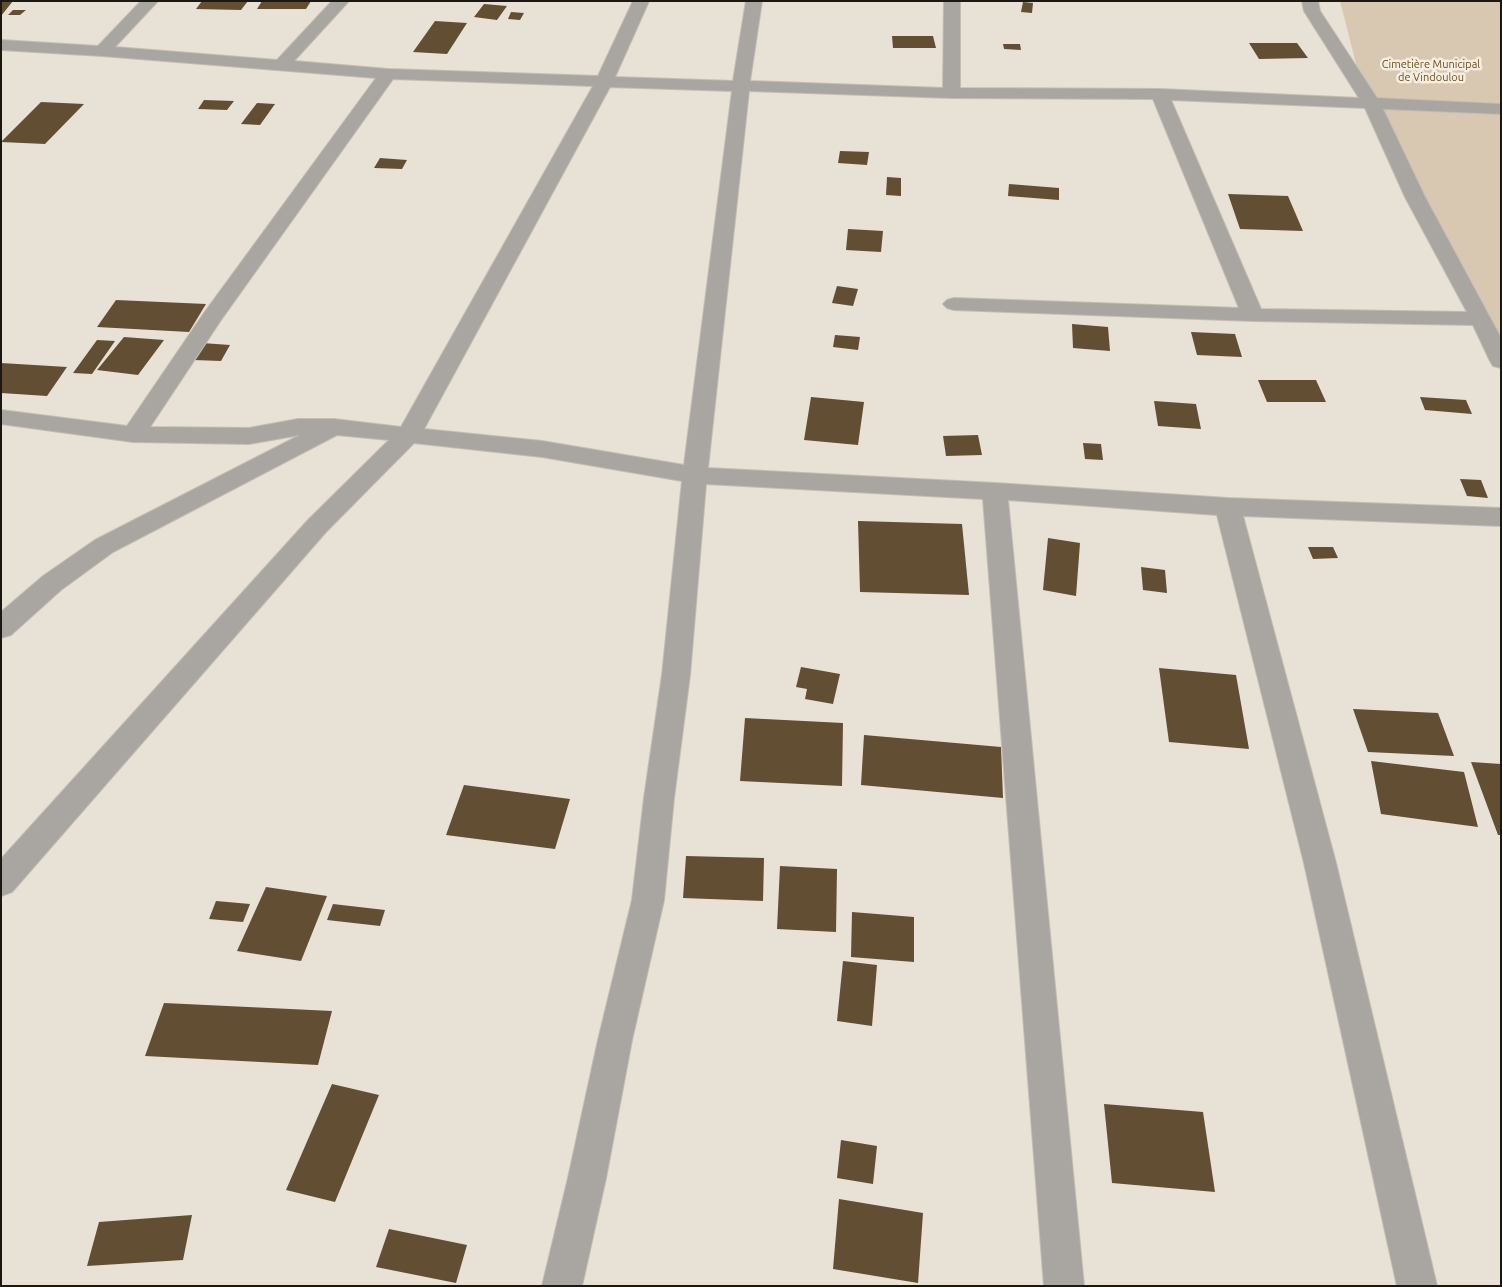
<!DOCTYPE html>
<html>
<head>
<meta charset="utf-8">
<style>
  body { margin:0 }
  #map { position:relative; width:1502px; height:1287px; overflow:hidden; background:#e8e1d6; font-family:Ubuntu,sans-serif }
  canvas { display:block }
  .frame { position:absolute; inset:0; border:2px solid #1b1814; pointer-events:none }
</style>
</head>
<body>
<div id="map">
<canvas width="1502" height="1287"></canvas>
<div class="frame"></div>
</div>
<script>
const ctx = document.querySelector('canvas').getContext('2d');
ctx.lineJoin = 'round';
function fillPath(path, color) {
  ctx.fillStyle = color;
  ctx.fill(path, 'evenodd');
}
function shape(rows) {
  const path = new Path2D();
  for (const r of rows) {
    path.moveTo(r[0], r[1]);
    for (let i = 2; i < r.length; i += 2) path.lineTo(r[i], r[i + 1]);
  }
  return path;
}
function strokePath(path, color, width, dash) {
  ctx.strokeStyle = color;
  ctx.lineWidth = width;
  ctx.lineCap = dash ? 'butt' : 'round';
  ctx.setLineDash(dash || []);
  ctx.stroke(path);
}
function write(font, color, halo, rows, align = 'center') {
  ctx.font = font + ' Ubuntu,sans-serif';
  ctx.lineWidth = 5;
  ctx.setLineDash([]);
  ctx.textBaseline = 'middle';
  ctx.strokeStyle = halo;
  ctx.fillStyle = color;
  for (const [text, x, y, turn = 0] of rows) {
    ctx.save();
    ctx.translate(x, y);
    ctx.rotate((+turn || 0) * Math.PI / 180);
    ctx.textAlign = isNaN(turn) ? turn : align;
    if (halo) ctx.strokeText(text, 0, 0);
    ctx.fillText(text, 0, 0);
    ctx.restore();
  }
}
fillPath(shape([
  [1340,1,1501,1,1501,368,1363,91]
]), '#d8c7b1');
fillPath(shape([
  [1,1,13,1,1,16],
  [202,1,248,1,241,10,196,9],
  [262,1,311,1,306,9,257,9],
  [1023,2,1033,3,1032,13,1021,12],
  [484,4,507,6,497,20,474,17],
  [13,10,26,10,20,15,8,15],
  [511,12,524,13,520,20,508,19],
  [435,21,467,23,447,54,413,52],
  [892,36,933,36,936,48,893,48],
  [1249,43,1297,43,1308,58,1259,59],
  [1003,44,1020,44,1021,50,1004,49],
  [204,100,234,101,227,110,198,109],
  [41,102,84,104,45,144,1,142],
  [257,103,275,104,260,125,241,124],
  [840,151,869,152,867,165,838,163],
  [380,158,407,160,402,169,374,168],
  [887,177,901,178,901,196,886,195],
  [1009,184,1059,188,1059,200,1008,196],
  [1228,194,1288,196,1303,231,1240,229],
  [848,229,883,231,881,252,846,250],
  [837,286,858,289,853,306,832,303],
  [116,300,206,304,189,332,97,327],
  [1072,324,1108,327,1110,351,1073,348],
  [1191,332,1235,334,1242,357,1197,355],
  [835,335,860,337,858,350,833,347],
  [124,337,164,340,138,375,97,370],
  [97,340,115,341,92,374,73,373],
  [202,343,230,345,221,361,193,360],
  [1,363,67,367,47,396,1,393],
  [1258,380,1316,380,1326,402,1267,402],
  [811,397,864,402,858,445,804,440],
  [1420,397,1466,400,1472,414,1425,410],
  [1154,401,1196,404,1201,429,1158,426],
  [978,435,982,455,946,456,943,436],
  [1083,443,1101,444,1103,460,1085,459],
  [1460,479,1481,480,1488,498,1467,496],
  [858,521,962,524,969,595,860,592],
  [1048,538,1080,543,1076,596,1043,590],
  [1308,547,1333,547,1338,558,1313,559],
  [1141,567,1165,570,1167,593,1143,590],
  [801,667,840,674,833,704,805,699,807,689,796,687],
  [1159,668,1236,675,1249,749,1169,742],
  [1353,709,1438,713,1454,756,1368,752],
  [745,718,843,723,842,786,740,781],
  [864,735,1001,747,1003,798,861,785],
  [1371,761,1464,772,1478,827,1381,814],
  [1471,762,1501,764,1501,835,1498,835],
  [464,785,570,799,555,849,446,835],
  [686,856,764,858,763,901,683,898],
  [780,866,837,869,836,932,777,929],
  [266,887,327,896,301,961,237,951],
  [216,901,250,904,243,922,209,919],
  [333,904,385,910,380,926,327,920],
  [852,912,914,917,914,962,851,957],
  [843,961,877,965,872,1026,837,1021],
  [164,1003,332,1011,318,1065,145,1056],
  [332,1084,379,1095,335,1202,286,1190],
  [1104,1104,1203,1112,1215,1192,1112,1183],
  [841,1140,877,1146,873,1184,837,1178],
  [839,1199,923,1213,918,1283,833,1269],
  [192,1215,183,1260,87,1266,99,1222],
  [389,1229,467,1245,456,1283,376,1267]
]), '#624e32');
const street = shape([
  [141,1,158,1,115,47,277,60,332,1,349,1,294,61,388,69,598,76,633,1,649,1,615,77,733,81,746,1,762,1,750,81,943,88,944,1,960,1,960,88,1160,89,1359,98,1304,11,1302,1,1318,1,1320,11,1377,98,1501,104,1501,114,1383,109,1425,197,1501,338,1501,368,1493,366,1490,361,1473,325,1253,321,954,310,947,308,943,304,947,300,954,298,1239,308,1153,99,951,98,749,91,708,468,995,483,1228,498,1501,508,1501,526,1243,516,1336,863,1437,1286,1397,1286,1304,863,1217,515,1008,500,1084,1286,1044,1286,983,499,706,484,690,675,674,798,664,900,632,1040,606,1178,582,1286,542,1286,568,1178,598,1040,632,900,644,798,662,675,682,481,542,457,414,443,326,532,12,892,1,896,1,859,308,520,389,440,337,435,113,552,61,590,11,635,1,638,1,612,43,576,95,540,300,435,249,444,133,442,1,424,1,410,127,426,204,313,376,78,102,56,1,50,1,40,98,46,141,1],
  [393,79,593,86,401,427,334,419,298,419,249,428,150,427,221,320,393,79],
  [610,87,732,91,684,465,542,441,424,429,610,87],
  [1171,100,1365,108,1405,197,1467,312,1261,309,1171,100]
]);
strokePath(street, '#c3bdb3', 2);
fillPath(street, '#a9a6a1');
write('11px', '#6e4e18', '#f6eee3', [
  ["Cimetière Municipal",1431,64],
  ["de Vindoulou",1431,77]
]);
</script>
</body>
</html>
